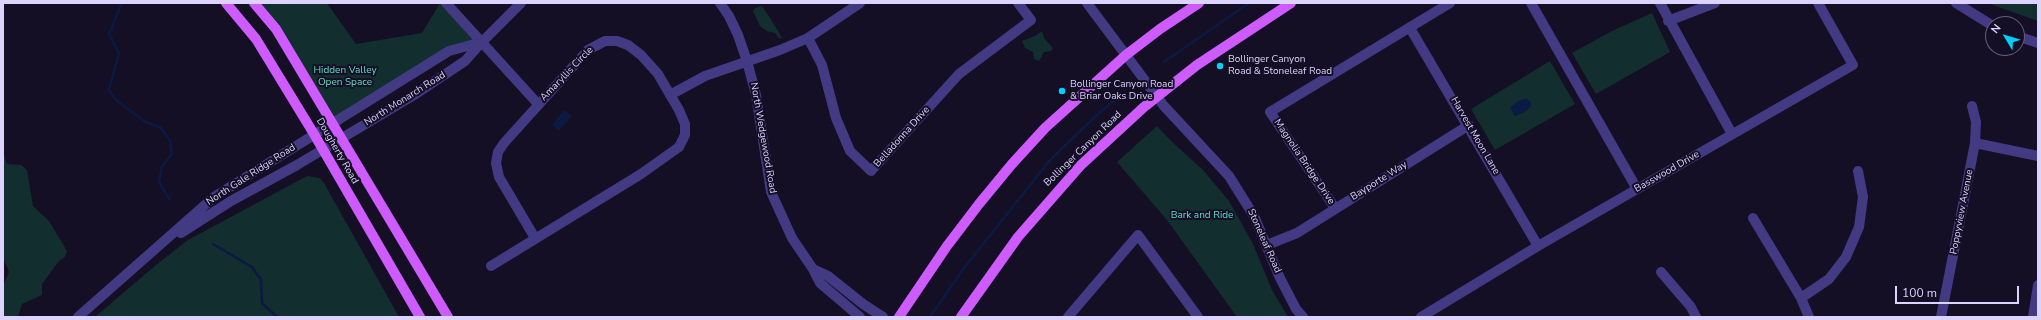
<!DOCTYPE html>
<html>
<head>
<meta charset="utf-8">
<style>
  body { margin:0 }
  #map { position:relative; width:2041px; height:320px; overflow:hidden; background:#140f25; font-family:"Nunito Sans",sans-serif }
  canvas { display:block }
  .frame { position:absolute; inset:0; border:4px solid #dcd3ff; pointer-events:none }
  .north { position:absolute; left:1985px; top:16px; width:40px; height:40px; box-sizing:border-box; background:#140f25; border:1px solid #645d7c; border-radius:50%; rotate:308deg; font-size:11px; font-weight:700; line-height:16px; text-align:center; color:#dcd3ff }
  .north::after { content:''; display:block; margin:auto; width:14px; height:18px; background:#01d0fd; clip-path:polygon(50% 0,100% 100%,50% 72%,0 100%) }
  .scale { position:absolute; left:1895px; top:286px; width:124px; height:18px; box-sizing:border-box; border:2px solid #dcd3ff; border-top:0; padding-left:5px; font-size:12px; line-height:14px; white-space:nowrap; color:#dcd3ff; -webkit-text-stroke:3px #140f25; paint-order:stroke }
</style>
</head>
<body>
<div id="map">
<canvas width="2041" height="320"></canvas>
<div class="frame"></div>
<div class="north">N</div>
<div class="scale">100 m</div>
</div>
<script>
const ctx = document.querySelector('canvas').getContext('2d');
ctx.lineJoin = 'round';
function fillPath(path, color) {
  ctx.fillStyle = color;
  ctx.fill(path, 'evenodd');
}
function shape(rows) {
  const path = new Path2D();
  for (const r of rows) {
    path.moveTo(r[0], r[1]);
    for (let i = 2; i < r.length; i += 2) path.lineTo(r[i], r[i + 1]);
  }
  return path;
}
function strokePath(path, color, width, dash) {
  ctx.strokeStyle = color;
  ctx.lineWidth = width;
  ctx.lineCap = dash ? 'butt' : 'round';
  ctx.setLineDash(dash || []);
  ctx.stroke(path);
}
function write(font, color, halo, rows, align = 'center') {
  ctx.font = font + ' "Nunito Sans",sans-serif';
  ctx.lineWidth = 4;
  ctx.setLineDash([]);
  ctx.textBaseline = 'middle';
  ctx.strokeStyle = halo;
  ctx.fillStyle = color;
  for (const [text, x, y, turn = 0] of rows) {
    ctx.save();
    ctx.translate(x, y);
    ctx.rotate((+turn || 0) * Math.PI / 180);
    ctx.textAlign = isNaN(turn) ? turn : align;
    if (halo) ctx.strokeText(text, 0, 0);
    ctx.fillText(text, 0, 0);
    ctx.restore();
  }
}
fillPath(shape([
  [255,3,327,3,356,44,422,33,440,3,446,3,482,42,449,51,332,124],
  [1990,3,2038,3,2038,21,1993,5],
  [762,6,772,21,782,38,780,39,775,33,767,31,760,26,753,11,755,8],
  [1652,13,1670,52,1596,94,1572,53,1612,31],
  [1042,31,1044,38,1053,48,1051,51,1044,52,1039,61,1034,59,1033,52,1025,48,1022,41,1035,36],
  [1550,61,1575,104,1495,150,1471,109],
  [1157,126,1169,139,1203,170,1229,201,1253,244,1272,290,1288,317,1237,317,1167,220,1117,162],
  [3,151,7,164,21,165,27,170,33,206,49,221,67,251,65,257,59,261,42,284,42,295,22,304,18,317,3,317,3,286,9,272,3,257],
  [307,176,320,178,324,183,399,317,95,317,156,265,188,240]
]), '#122e2f');
fillPath(shape([
  [1526,98,1531,102,1531,106,1525,112,1515,116,1510,108,1518,101],
  [564,110,572,116,559,131,552,125]
]), '#0a1a43');
strokePath(shape([
  [122,3,109,34,119,53,109,90,116,100,144,121,161,128,170,141,172,154,162,166,159,182,170,200],
  [1164,62,1249,3],
  [213,244,252,267,261,280,262,303,277,317],
  [930,317,964,268,1050,160,1099,113,1121,95]
]), '#0a1a43', 2.5);
strokePath(shape([
  [446,3,538,104],
  [720,3,729,16,738,35,747,61,756,95,771,192,792,238,813,269,820,283,860,317],
  [1087,3,1164,106,1229,176,1254,216,1280,278,1296,309,1303,317],
  [1531,3,1637,189],
  [1660,3,1732,134],
  [1956,3,1993,26],
  [1668,21,1715,3],
  [1410,28,1538,246],
  [2017,36,2038,43],
  [808,38,822,65,836,118,850,151,871,171,959,74,1031,20,1018,3],
  [670,95,705,76,780,50,808,38,860,3],
  [1975,143,2038,156],
  [1335,208,1270,112,1450,3],
  [1753,218,1801,298,1809,317],
  [181,233,231,201,297,165,414,95,465,61,482,42,521,3],
  [1267,245,1297,233,1469,125],
  [491,266,641,174,679,147,685,135,685,124,679,110,658,74,641,55,628,45,617,41,605,41,588,50,504,143,498,152,496,163,499,177,535,238],
  [813,269,828,276,863,304,883,317],
  [1661,272,1691,307,1696,317],
  [1801,298,1829,279,1846,257,1859,227,1863,197,1858,171],
  [78,317,214,197,449,51,482,42],
  [1068,317,1138,235,1198,317],
  [1421,317,1538,246,1853,65,1818,3],
  [1941,317,1975,143,1976,122,1972,106],
  [2033,317,2038,285]
]), '#433a84', 10);
strokePath(shape([
  [226,3,256,39,314,134,420,317],
  [254,3,276,29,448,317],
  [899,317,947,246,979,204,1012,164,1045,128,1126,55,1160,29,1199,3],
  [961,317,1018,237,1081,165,1144,107,1197,65,1291,3]
]), '#ce5bfe', 10);
for (const [x, y, r, color] of [
  [1220,66,4,"#01d0fd"],
  [1062,91,4,"#01d0fd"]
]) {
  const dot = new Path2D();
  dot.arc(x, y, r, 0, 2 * Math.PI);
  ctx.fillStyle = color;
  ctx.fill(dot);
  strokePath(dot, '#140f25', 1.5);
}
write('10px', '#dcd3ff', '#140f25', [
  ["Bollinger Canyon",1228,60],
  ["Road & Stoneleaf Road",1228,72],
  ["Bollinger Canyon Road",1070,85],
  ["& Briar Oaks Drive",1070,97]
], 'left');
write('10px', '#5fdfc9', '#140f25', [
  ["Hidden Valley",345,71],
  ["Open Space",345,83],
  ["Bark and Ride",1202,216]
]);
write('10px', '#dcd3ff', '#140f25', [
  ["Amaryllis Circle",567,74,-46],
  ["North Monarch Road",405,99,-32],
  ["Harvest Moon Lane",1475,136,60],
  ["Belladonna Drive",902,137,-48],
  ["North Wedgewood Road",763,138,80],
  ["Bollinger Canyon Road",1083,149,-44],
  ["Dougherty Road",337,151,60],
  ["Magnolia Bridge Drive",1304,162,56],
  ["Basswood Drive",1667,172,-30],
  ["North Gale Ridge Road",251,175,-33],
  ["Bayporte Way",1379,181,-32],
  ["Poppyview Avenue",1962,212,-79],
  ["Stoneleaf Road",1264,241,66]
]);
</script>
</body>
</html>
